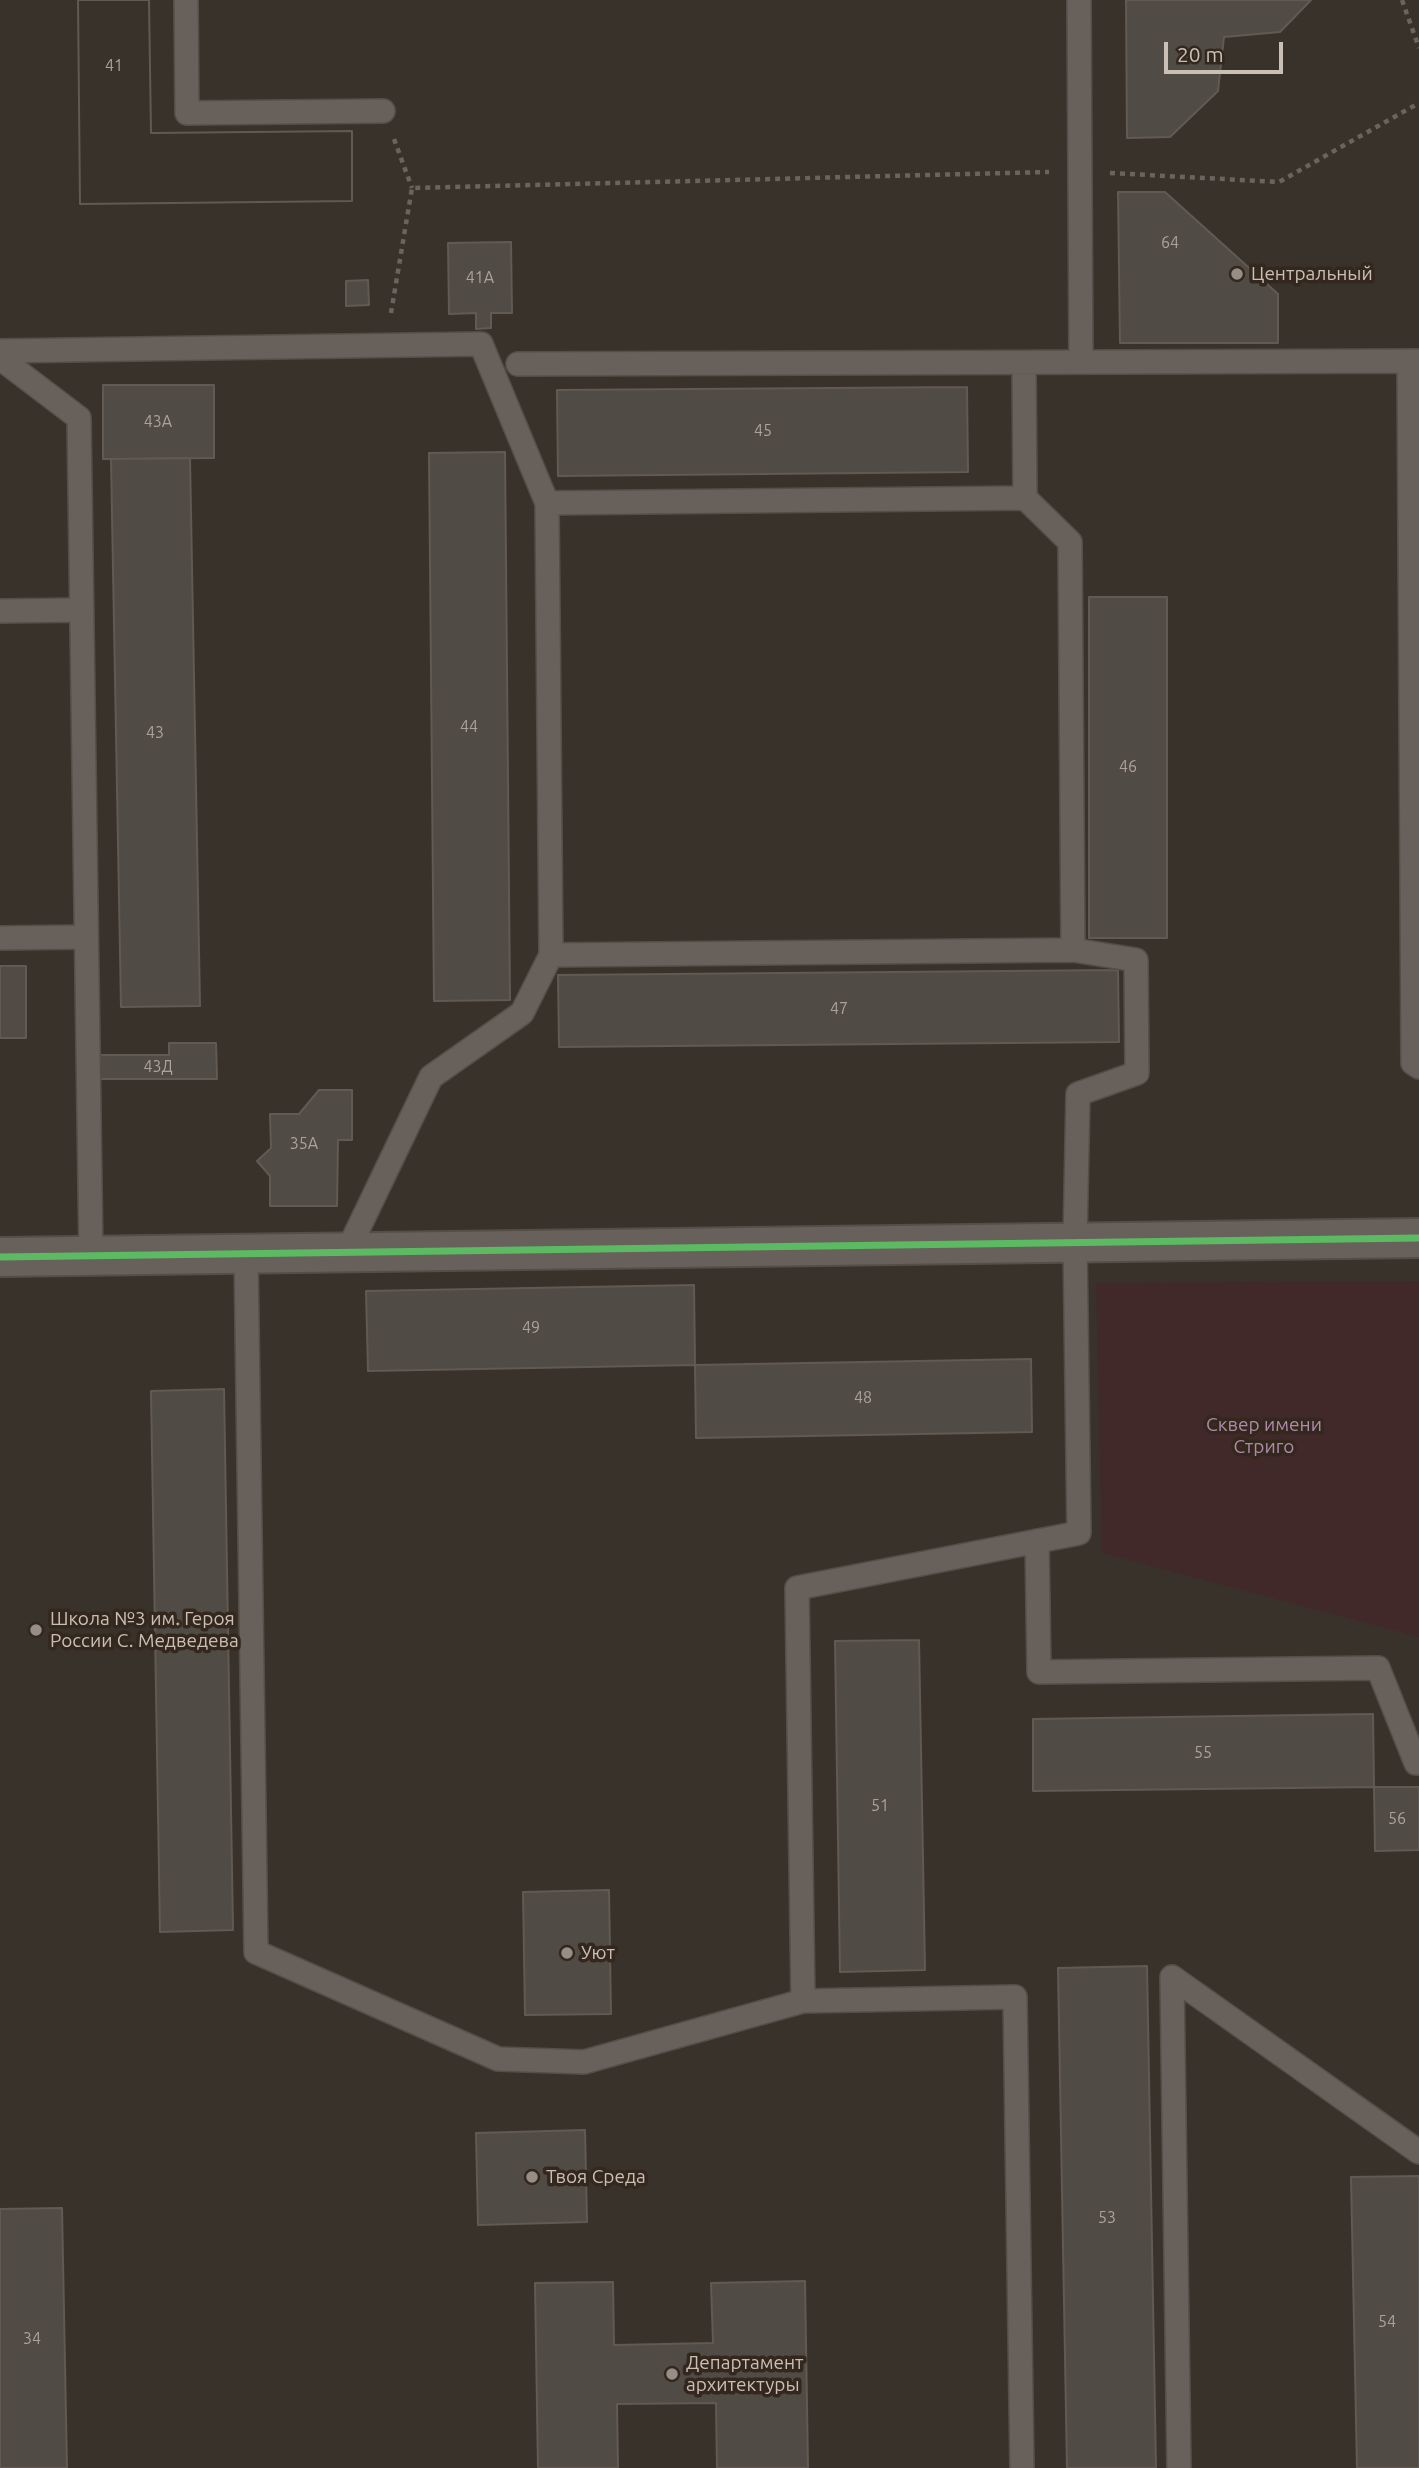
<!DOCTYPE html>
<html>
<head>
<meta charset="utf-8">
<style>
  body { margin:0 }
  #map { position:relative; width:1419px; height:2468px; overflow:hidden; background:#39322b; font-family:Ubuntu,sans-serif }
  canvas { display:block }
  .scale { position:absolute; left:1164px; top:42px; width:119px; height:32px; box-sizing:border-box; border:4px solid #cabfb5; border-top:0; padding-left:9px; font-size:21px; line-height:24px; white-space:nowrap; color:#cabfb5; -webkit-text-stroke:5px #34281e; paint-order:stroke }
</style>
</head>
<body>
<div id="map">
<canvas width="1419" height="2468"></canvas>
<div class="scale">20 m</div>
</div>
<script>
const ctx = document.querySelector('canvas').getContext('2d');
ctx.lineJoin = 'round';
function fillPath(path, color) {
  ctx.fillStyle = color;
  ctx.fill(path, 'evenodd');
}
function shape(rows) {
  const path = new Path2D();
  for (const r of rows) {
    path.moveTo(r[0], r[1]);
    for (let i = 2; i < r.length; i += 2) path.lineTo(r[i], r[i + 1]);
  }
  return path;
}
function strokePath(path, color, width, dash) {
  ctx.strokeStyle = color;
  ctx.lineWidth = width;
  ctx.lineCap = dash ? 'butt' : 'round';
  ctx.setLineDash(dash || []);
  ctx.stroke(path);
}
function write(font, color, halo, rows, align = 'center') {
  ctx.font = font + ' Ubuntu,sans-serif';
  ctx.lineWidth = 7;
  ctx.setLineDash([]);
  ctx.textBaseline = 'middle';
  ctx.strokeStyle = halo;
  ctx.fillStyle = color;
  for (const [text, x, y, turn = 0] of rows) {
    ctx.save();
    ctx.translate(x, y);
    ctx.rotate((+turn || 0) * Math.PI / 180);
    ctx.textAlign = isNaN(turn) ? turn : align;
    if (halo) ctx.strokeText(text, 0, 0);
    ctx.fillText(text, 0, 0);
    ctx.restore();
  }
}
fillPath(shape([
  [1419,1281,1419,1637,1102,1553,1096,1283]
]), '#412929');
const building = shape([
  [78,0,149,0,151,133,352,131,352,201,80,204,78,0],
  [78,0,149,0,151,133,352,131,352,201,80,204,78,0],
  [1126,0,1311,0,1280,32,1224,37,1218,91,1170,137,1127,138,1126,0],
  [1118,192,1165,192,1278,294,1278,343,1120,343,1118,192],
  [511,242,512,313,491,313,491,328,476,329,476,313,449,314,448,243,511,242],
  [368,280,369,305,346,306,346,281,368,280],
  [103,385,214,385,214,458,103,459,103,385],
  [967,387,968,472,558,476,557,390,967,387],
  [505,452,510,1000,434,1001,429,453,505,452],
  [190,458,200,1006,121,1007,111,459,190,458],
  [1089,597,1167,597,1167,938,1089,938,1089,597],
  [0,966,26,966,26,1038,0,1038,0,966],
  [1118,970,1119,1042,559,1047,558,975,1118,970],
  [169,1043,216,1043,217,1079,100,1079,100,1055,169,1055,169,1043],
  [319,1090,352,1090,352,1140,338,1140,337,1206,270,1206,270,1176,257,1161,271,1148,270,1114,299,1114,319,1090],
  [694,1285,695,1365,368,1371,366,1291,694,1285],
  [1031,1359,1032,1432,696,1438,695,1365,1031,1359],
  [224,1389,233,1930,160,1932,151,1391,224,1389],
  [919,1640,925,1970,840,1972,835,1641,919,1640],
  [1373,1714,1374,1787,1033,1791,1033,1719,1373,1714],
  [1374,1787,1419,1787,1419,1850,1375,1851,1374,1787],
  [609,1890,611,2014,525,2015,523,1892,609,1890],
  [1147,1966,1156,2468,1067,2468,1058,1968,1147,1966],
  [585,2130,587,2222,478,2225,476,2133,585,2130],
  [1419,2176,1419,2468,1357,2468,1351,2177,1419,2176],
  [62,2208,67,2468,0,2468,0,2209,62,2208],
  [805,2281,808,2468,717,2468,716,2403,617,2404,618,2468,538,2468,535,2283,613,2282,614,2345,713,2343,711,2283,805,2281]
]);
fillPath(building, '#514b45');
strokePath(building, '#615a53', 2);
const lane = shape([
  [186,0,187,113,383,111],
  [1079,0,1081,362],
  [0,351,481,344,547,503,551,955,522,1013,431,1077,347,1252],
  [0,358,79,418,91,1256],
  [1409,361,1413,1063,1419,1067],
  [518,364,1419,361],
  [547,503,1025,498,1024,363],
  [0,611,82,610],
  [0,938,86,937],
  [551,955,1073,950],
  [246,1254,256,1952,498,2059,584,2062,803,2001],
  [1037,1541,1039,1672,1378,1668,1416,1763,1419,1763],
  [1022,2468,1015,1997,803,2001,797,1588,1079,1533,1075,1242,1078,1094,1137,1073,1136,960,1073,950,1070,542,1025,498],
  [1179,2468,1172,1977,1419,2152]
]);
const street = shape([
  [0,1257,1419,1238]
]);
strokePath(lane, '#544e49', 26);
strokePath(street, '#544e49', 42);
strokePath(shape([
  [1402,0,1419,48],
  [394,139,412,188],
  [1110,173,1279,182,1419,103],
  [391,313,412,188,1049,172]
]), '#6b645e', 4.5, [5, 5]);
strokePath(lane, '#67605b', 23);
strokePath(street, '#67605b', 38);
strokePath(shape([
  [0,1257,1419,1238]
]), '#5cba63', 7);
for (const [x, y, r, color] of [
  [1237,274,7,"#978e85"],
  [36,1630,7,"#978e85"],
  [567,1953,7,"#978e85"],
  [532,2177,7,"#978e85"],
  [672,2374,7,"#978e85"]
]) {
  const dot = new Path2D();
  dot.arc(x, y, r, 0, 2 * Math.PI);
  ctx.fillStyle = color;
  ctx.fill(dot);
  strokePath(dot, '#34281e', 2.5);
}
write('16px', '#aca299', null, [
  ["41",114,66],
  ["64",1170,243],
  ["41А",480,278],
  ["43А",158,422],
  ["45",763,431],
  ["44",469,727],
  ["43",155,733],
  ["46",1128,767],
  ["47",839,1009],
  ["43Д",158,1067],
  ["35А",304,1144],
  ["49",531,1328],
  ["48",863,1398],
  ["55",1203,1753],
  ["51",880,1806],
  ["56",1397,1819],
  ["53",1107,2218],
  ["54",1387,2322],
  ["34",32,2339]
]);
write('19px', '#cabfb5', '#34281e', [
  ["Центральный",1251,274],
  ["Школа №3 им. Героя",50,1619],
  ["России С. Медведева",50,1641],
  ["Уют",581,1953],
  ["Твоя Среда",546,2177],
  ["Департамент",686,2363],
  ["архитектуры",686,2385]
], 'left');
write('19px', '#af89aa', '#34281e', [
  ["Сквер имени",1264,1425],
  ["Стриго",1264,1447]
]);
</script>
</body>
</html>
